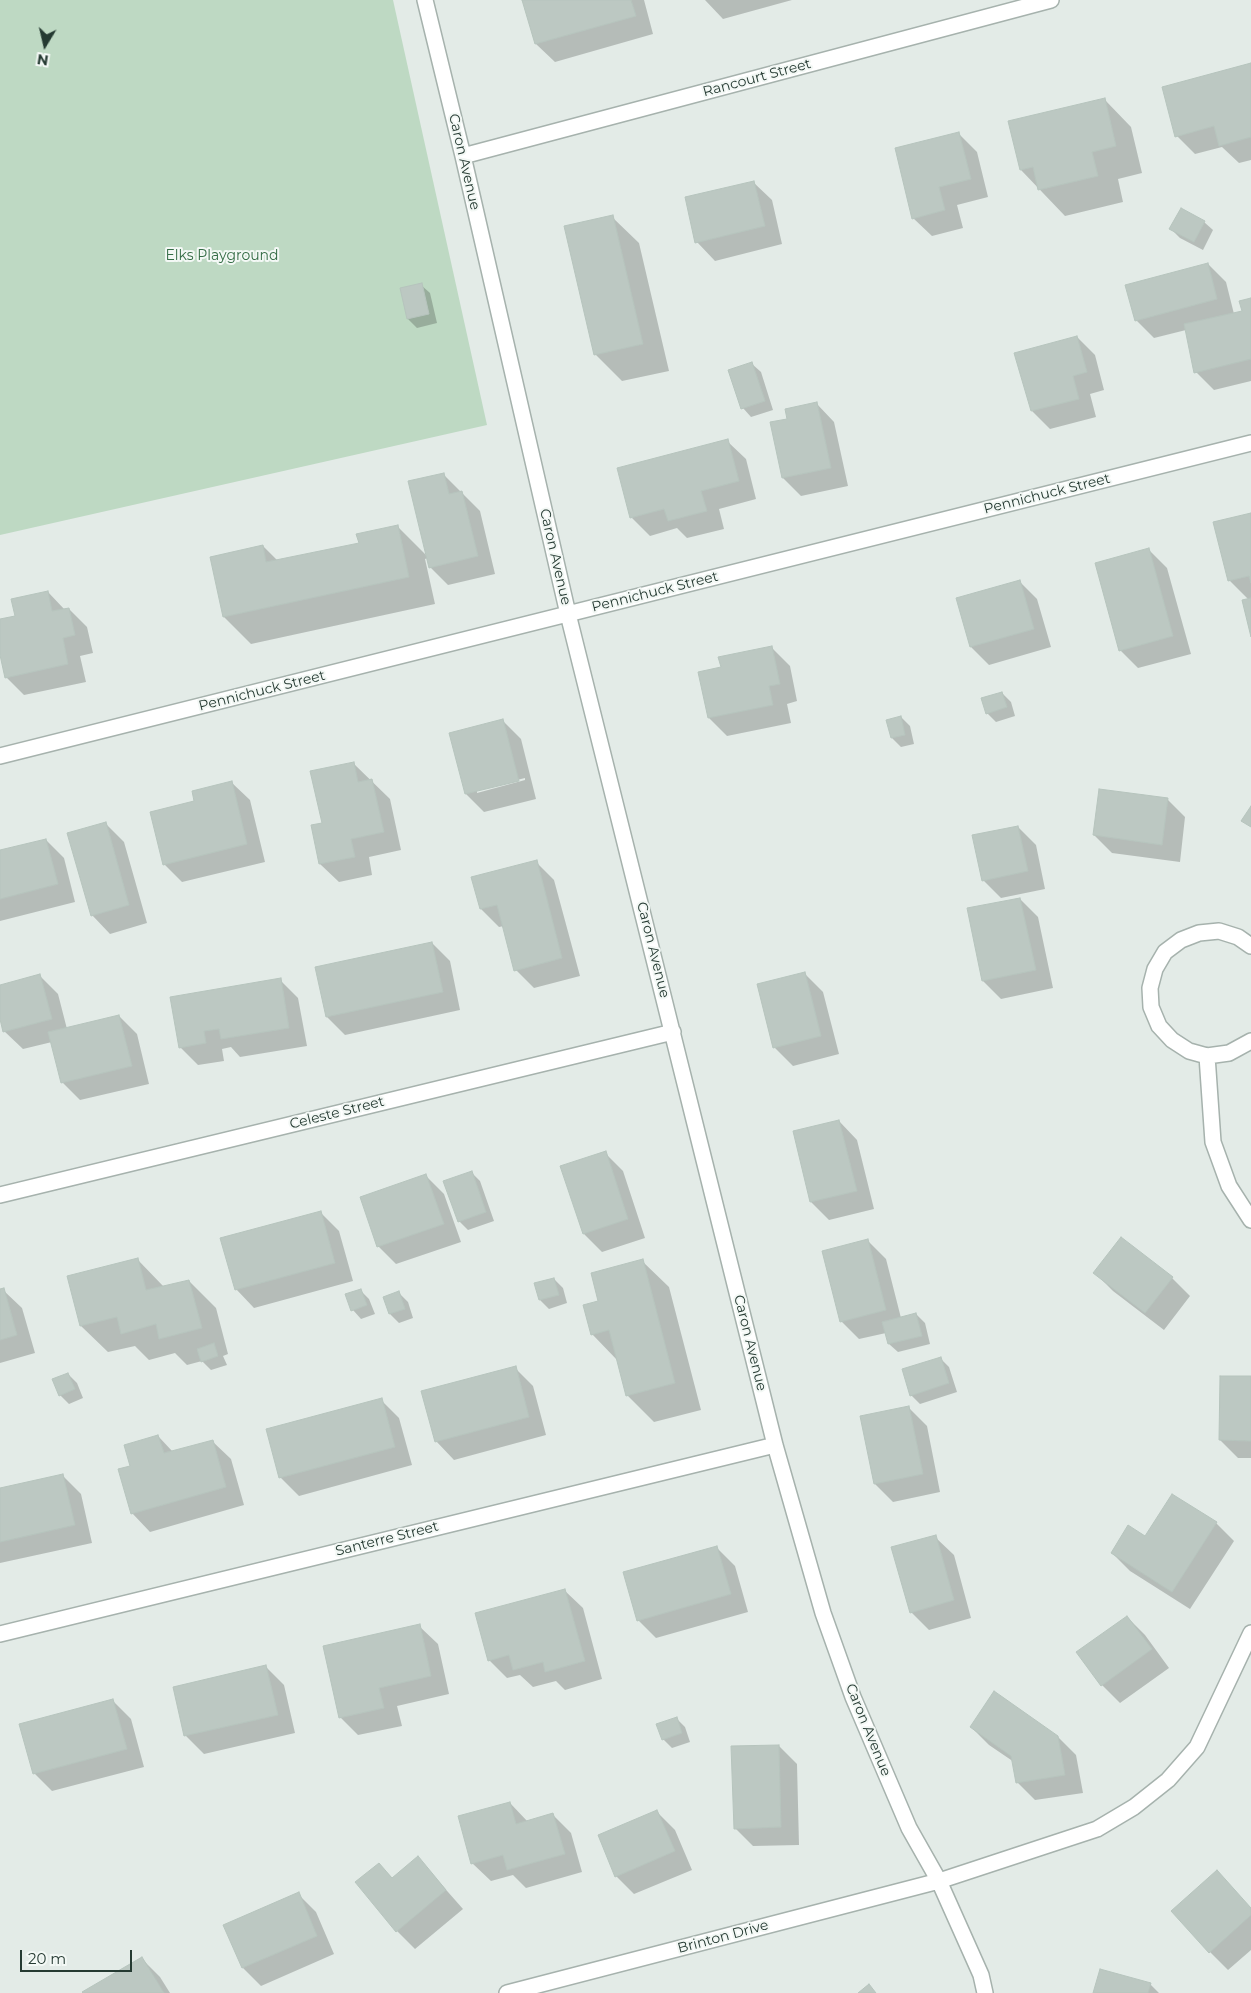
<!DOCTYPE html>
<html>
<head>
<meta charset="utf-8">
<style>
  body { margin:0 }
  #map { position:relative; width:1251px; height:1993px; overflow:hidden; background:#e3ebe7; font-family:Montserrat,sans-serif }
  canvas { display:block }
  .north { position:absolute; left:20px; top:20px; width:50px; height:50px; -webkit-text-stroke:4px #f3f8f5; paint-order:stroke; rotate:189deg; font-size:14px; font-weight:700; line-height:20px; text-align:center; color:#253a32 }
  .north::after { content:''; display:block; margin:auto; width:18px; height:22px; background:#253a32; clip-path:polygon(50% 0,100% 100%,50% 72%,0 100%) }
  .scale { position:absolute; left:20px; top:1950px; width:112px; height:22px; box-sizing:border-box; border:2px solid #253a32; border-top:0; padding-left:6px; font-size:15px; line-height:18px; white-space:nowrap; color:#253a32; -webkit-text-stroke:4px #f3f8f5; paint-order:stroke }
</style>
</head>
<body>
<div id="map">
<canvas width="1251" height="1993"></canvas>
<div class="north">N</div>
<div class="scale">20 m</div>
</div>
<script>
const ctx = document.querySelector('canvas').getContext('2d');
ctx.lineJoin = 'round';
function fillPath(path, color) {
  ctx.fillStyle = color;
  ctx.fill(path, 'evenodd');
}
function shape(rows) {
  const path = new Path2D();
  for (const r of rows) {
    path.moveTo(r[0], r[1]);
    for (let i = 2; i < r.length; i += 2) path.lineTo(r[i], r[i + 1]);
  }
  return path;
}
function strokePath(path, color, width, dash) {
  ctx.strokeStyle = color;
  ctx.lineWidth = width;
  ctx.lineCap = dash ? 'butt' : 'round';
  ctx.setLineDash(dash || []);
  ctx.stroke(path);
}
function write(font, color, halo, rows, align = 'center') {
  ctx.font = font + ' Montserrat,sans-serif';
  ctx.lineWidth = 4;
  ctx.setLineDash([]);
  ctx.textBaseline = 'middle';
  ctx.strokeStyle = halo;
  ctx.fillStyle = color;
  for (const [text, x, y, turn = 0] of rows) {
    ctx.save();
    ctx.translate(x, y);
    ctx.rotate((+turn || 0) * Math.PI / 180);
    ctx.textAlign = isNaN(turn) ? turn : align;
    if (halo) ctx.strokeText(text, 0, 0);
    ctx.fillText(text, 0, 0);
    ctx.restore();
  }
}
fillPath(shape([
  [0,0,393,0,487,425,0,535]
]), '#bed9c3');
fillPath(shape([
  [524,0,644,0,653,34,555,62,536,44],
  [705,0,792,0,723,19],
  [1251,64,1251,160,1239,163,1222,147,1195,154,1177,136],
  [1105,100,1131,127,1142,173,1118,179,1123,202,1065,216,1021,170],
  [959,134,977,152,988,197,957,205,963,228,932,236,913,218],
  [753,182,772,200,782,244,715,261,697,242],
  [612,217,639,243,669,371,622,381,595,354],
  [1204,222,1213,230,1203,250,1180,238,1171,229],
  [1208,264,1226,282,1234,314,1243,312,1251,299,1251,381,1214,390,1196,372,1186,330,1154,338,1136,320],
  [421,285,430,293,437,323,417,328,408,319,401,289],
  [1077,337,1095,355,1104,390,1090,394,1096,417,1050,429,1032,411],
  [752,364,761,372,773,410,751,417,743,408],
  [816,403,834,422,848,486,801,496,783,478,788,420],
  [727,441,746,459,756,499,719,509,724,529,687,538,677,528,650,536,632,518],
  [443,474,480,511,495,574,448,585,430,567,428,558,425,559,435,604,251,644,224,617,211,557,263,546,278,561,360,544,397,526,427,556],
  [1251,514,1251,632,1249,600,1229,580],
  [1149,550,1167,568,1191,654,1138,668,1120,650],
  [1019,581,1037,599,1051,647,989,665,971,647],
  [48,592,65,610,69,609,87,627,93,653,80,656,86,682,24,695,6,677,0,650,0,621,17,617],
  [772,648,790,666,797,701,787,704,791,723,727,736,709,718,722,668],
  [1002,693,1011,702,1015,716,996,722,987,713],
  [901,717,910,726,914,744,901,747,892,738],
  [503,721,521,739,536,799,484,812,466,794],
  [525,778,525,780,477,793,477,790],
  [353,763,390,799,401,850,369,857,372,875,339,882,320,864,323,824],
  [231,782,250,800,265,862,182,882,164,864],
  [1167,799,1185,817,1180,862,1112,853,1094,835],
  [106,824,124,842,147,923,110,934,92,915],
  [1018,827,1036,845,1045,889,1001,898,983,880],
  [46,840,64,858,75,902,0,921,0,852],
  [536,862,554,880,580,976,534,988,516,970,504,926,499,927,481,909],
  [1020,899,1038,917,1053,988,1001,999,983,981],
  [432,943,450,961,460,1010,345,1035,327,1017],
  [805,974,823,992,839,1054,793,1066,775,1048],
  [40,976,58,994,67,1029,119,1016,137,1034,149,1084,80,1100,62,1082,52,1042,23,1049,4,1031,0,1014,0,987],
  [280,980,298,998,307,1046,240,1057,231,1047,222,1049,224,1061,198,1065,180,1047,172,998],
  [839,1121,857,1140,874,1209,829,1220,811,1202],
  [605,1153,623,1171,645,1238,602,1252,584,1234,562,1166],
  [471,1172,480,1181,494,1221,468,1230,459,1221],
  [426,1176,444,1194,461,1242,396,1264,378,1246],
  [321,1213,339,1231,353,1281,254,1308,236,1289],
  [868,1241,886,1259,901,1318,916,1314,925,1323,930,1344,898,1352,889,1344,886,1333,859,1339,841,1321],
  [137,1259,164,1287,189,1281,216,1308,228,1354,223,1356,227,1365,211,1370,202,1361,187,1365,175,1353,149,1360,135,1346,108,1352,81,1326],
  [642,1261,669,1287,701,1410,654,1422,627,1395,618,1361,592,1334,600,1302],
  [1095,1273,1172,1278,1190,1296,1164,1330,1113,1291],
  [554,1279,563,1288,567,1303,549,1309,540,1300],
  [3,1290,22,1308,35,1353,0,1363,0,1291],
  [360,1290,369,1299,375,1314,361,1319,353,1310],
  [399,1293,408,1302,413,1318,399,1323,390,1314,385,1298],
  [940,1358,949,1367,957,1392,920,1404,911,1395],
  [515,1368,533,1386,546,1435,454,1460,436,1441],
  [68,1374,77,1383,83,1398,69,1404,60,1395],
  [1251,1377,1251,1458,1238,1458,1220,1440],
  [381,1400,399,1418,412,1465,299,1496,280,1477],
  [909,1408,927,1426,940,1492,893,1502,875,1484],
  [158,1436,173,1452,212,1441,231,1459,244,1505,150,1532,132,1513,132,1467],
  [63,1476,81,1494,92,1543,0,1563,0,1489],
  [1216,1523,1234,1541,1190,1609,1130,1571,1112,1553,1146,1538],
  [935,1537,954,1555,971,1618,929,1630,911,1612],
  [717,1548,735,1566,748,1612,656,1638,638,1620],
  [564,1590,583,1608,602,1679,565,1690,556,1681,533,1687,520,1675,507,1678,489,1660],
  [1127,1617,1145,1635,1169,1668,1120,1703,1102,1685,1078,1653],
  [419,1626,438,1644,449,1694,397,1706,402,1726,358,1735,340,1717],
  [266,1667,284,1685,295,1733,204,1754,186,1736,174,1687],
  [113,1701,131,1719,144,1767,52,1791,34,1773],
  [676,1718,685,1727,690,1742,672,1748,663,1739],
  [971,1727,1058,1737,1076,1755,1083,1793,1035,1800,1017,1782,1014,1762,989,1745],
  [779,1746,797,1764,799,1845,753,1846,735,1828],
  [510,1803,528,1822,553,1815,571,1833,582,1872,526,1888,513,1875,491,1881,472,1863],
  [657,1812,675,1830,692,1870,634,1894,616,1876],
  [418,1858,463,1909,415,1949,397,1931,379,1864,393,1879],
  [298,1894,316,1912,334,1954,261,1986,243,1968],
  [1251,1908,1251,1950,1228,1970,1210,1952],
  [142,1959,160,1977,170,1993,84,1993],
  [1150,1984,1159,1993,1094,1993]
]), '#0003');
const building = shape([
  [522,0,631,0,636,16,535,44,522,0],
  [1251,63,1251,137,1219,146,1214,126,1175,137,1162,87,1251,63],
  [1105,98,1116,146,1092,152,1098,176,1038,190,1033,167,1020,170,1008,121,1105,98],
  [959,132,971,179,939,187,945,210,912,219,895,148,959,132],
  [754,181,765,226,695,243,685,197,754,181],
  [1181,208,1205,221,1194,242,1169,229,1181,208],
  [613,215,643,344,594,355,564,226,613,215],
  [1208,263,1217,299,1135,321,1125,285,1208,263],
  [422,283,429,314,407,319,400,288,422,283],
  [1251,298,1251,359,1194,373,1184,324,1242,311,1239,301,1251,298],
  [1077,336,1087,372,1073,376,1079,399,1031,411,1014,353,1077,336],
  [752,362,765,401,741,409,728,370,752,362],
  [817,402,831,468,782,478,770,422,787,419,785,409,817,402],
  [728,439,739,481,701,491,707,511,668,521,664,509,630,518,617,468,728,439],
  [444,473,449,494,462,491,478,556,429,568,408,481,444,473],
  [1251,513,1251,583,1249,576,1228,581,1213,522,1251,513],
  [398,525,409,577,223,617,210,557,263,545,266,562,359,543,356,534,398,525],
  [1149,548,1173,636,1119,651,1095,563,1149,548],
  [1020,580,1034,629,970,647,956,598,1020,580],
  [48,591,52,611,69,608,75,635,63,638,68,664,5,678,0,655,0,619,15,616,11,599,48,591],
  [1251,598,1251,637,1242,600,1251,598],
  [772,646,780,684,769,686,773,705,708,718,698,672,721,667,718,657,772,646],
  [1002,692,1007,707,986,714,981,698,1002,692],
  [901,716,905,735,891,738,886,720,901,716],
  [503,719,519,781,465,794,449,733,503,719],
  [354,762,358,782,372,779,384,832,351,839,355,857,319,864,311,825,322,823,310,771,354,762],
  [232,781,247,844,163,865,150,812,194,801,192,791,232,781],
  [1099,789,1168,798,1162,845,1093,835,1099,789],
  [1251,806,1251,827,1241,821,1251,806],
  [106,822,129,905,91,916,67,833,106,822],
  [1018,826,1028,871,982,881,972,835,1018,826],
  [46,839,58,884,0,899,0,850,46,839],
  [537,860,562,958,514,971,497,905,480,909,471,877,537,860],
  [1020,898,1036,970,982,981,967,908,1020,898],
  [432,942,443,992,326,1017,315,967,432,942],
  [805,972,821,1036,773,1048,757,984,805,972],
  [40,974,52,1019,3,1032,0,1019,0,985,40,974],
  [281,978,289,1028,221,1039,219,1029,204,1031,206,1043,179,1048,170,997,281,978],
  [119,1015,132,1066,61,1083,48,1032,119,1015],
  [839,1120,857,1191,810,1202,793,1131,839,1120],
  [606,1151,628,1219,583,1234,560,1166,606,1151],
  [472,1171,486,1212,458,1222,443,1181,472,1171],
  [426,1174,444,1224,377,1247,360,1197,426,1174],
  [321,1211,335,1263,235,1290,220,1238,321,1211],
  [1121,1237,1173,1277,1145,1313,1093,1273,1121,1237],
  [868,1239,886,1310,840,1322,822,1251,868,1239],
  [138,1258,146,1290,189,1280,202,1328,159,1339,156,1324,121,1334,117,1317,80,1326,67,1276,138,1258],
  [643,1259,675,1383,626,1396,609,1330,591,1335,583,1305,598,1301,591,1273,643,1259],
  [554,1278,559,1295,539,1300,534,1283,554,1278],
  [4,1288,17,1335,0,1340,0,1289,4,1288],
  [361,1289,367,1305,351,1311,345,1294,361,1289],
  [399,1291,405,1309,389,1314,383,1297,399,1291],
  [916,1313,922,1336,888,1344,882,1322,916,1313],
  [214,1343,218,1356,201,1362,197,1349,214,1343],
  [941,1357,949,1383,910,1396,902,1369,941,1357],
  [516,1366,529,1417,435,1442,421,1391,516,1366],
  [68,1373,75,1389,59,1396,52,1379,68,1373],
  [1220,1376,1251,1376,1251,1441,1219,1440,1220,1376],
  [382,1398,395,1447,279,1478,266,1429,382,1398],
  [909,1406,923,1474,874,1484,860,1416,909,1406],
  [158,1435,164,1453,213,1440,226,1487,131,1514,118,1469,130,1466,124,1445,158,1435],
  [63,1474,75,1525,0,1542,0,1488,63,1474],
  [1172,1494,1217,1522,1172,1592,1111,1553,1128,1525,1145,1536,1172,1494],
  [936,1535,954,1600,910,1613,891,1547,936,1535],
  [717,1546,731,1594,637,1621,623,1572,717,1546],
  [565,1589,585,1661,545,1672,543,1662,513,1670,509,1655,488,1661,475,1613,565,1589],
  [1127,1616,1152,1649,1101,1686,1076,1652,1127,1616],
  [420,1624,431,1676,379,1688,384,1708,339,1718,323,1646,420,1624],
  [266,1665,278,1715,184,1736,173,1687,266,1665],
  [994,1691,1058,1736,1065,1775,1016,1783,1011,1756,970,1727,994,1691],
  [113,1699,127,1749,33,1774,19,1724,113,1699],
  [677,1717,682,1733,662,1740,656,1724,677,1717],
  [779,1745,781,1827,734,1829,731,1746,779,1745],
  [510,1802,516,1824,553,1813,565,1854,507,1870,503,1855,471,1864,458,1816,510,1802],
  [657,1810,675,1851,615,1877,598,1835,657,1810],
  [418,1856,446,1890,396,1932,355,1882,379,1863,392,1878,418,1856],
  [1217,1870,1251,1908,1251,1915,1209,1953,1171,1911,1217,1870],
  [299,1892,317,1936,242,1968,223,1925,299,1892],
  [142,1957,164,1993,83,1993,82,1992,142,1957],
  [1100,1969,1151,1983,1148,1993,1093,1993,1100,1969],
  [869,1984,876,1993,858,1993,869,1984]
]);
fillPath(building, '#bcc8c2');
strokePath(building, '#b6c4bd', 1);
const street = shape([
  [425,0,463,156,568,614,775,1445,823,1613,853,1697,909,1828,939,1881,981,1975,985,1993],
  [463,156,1051,0],
  [0,756,1251,443],
  [1251,946,1238,937,1219,931,1199,933,1181,940,1165,952,1155,969,1150,988,1151,1007,1159,1026,1172,1040,1189,1051,1207,1056,1229,1053,1251,1041],
  [1207,1056,1213,1142,1229,1186,1251,1220],
  [0,1195,673,1032],
  [0,1634,775,1445],
  [507,1993,939,1881,1097,1829,1134,1807,1168,1780,1197,1747,1251,1633]
]);
strokePath(street, '#a6b2ad', 18);
strokePath(street, '#fff', 15);
write('14px', '#253a32', '#f3f8f5', [
  ["Rancourt Street",757,78,-15],
  ["Caron Avenue",464,162,77],
  ["Pennichuck Street",1047,494,-14],
  ["Caron Avenue",555,557,77],
  ["Pennichuck Street",655,592,-14],
  ["Pennichuck Street",262,691,-14],
  ["Caron Avenue",653,950,76],
  ["Celeste Street",337,1113,-14],
  ["Caron Avenue",750,1343,76],
  ["Santerre Street",387,1539,-14],
  ["Caron Avenue",868,1730,68],
  ["Brinton Drive",723,1937,-15]
]);
write('14px', '#346c45', '#f3f8f5', [
  ["Elks Playground",222,256]
]);
</script>
</body>
</html>
